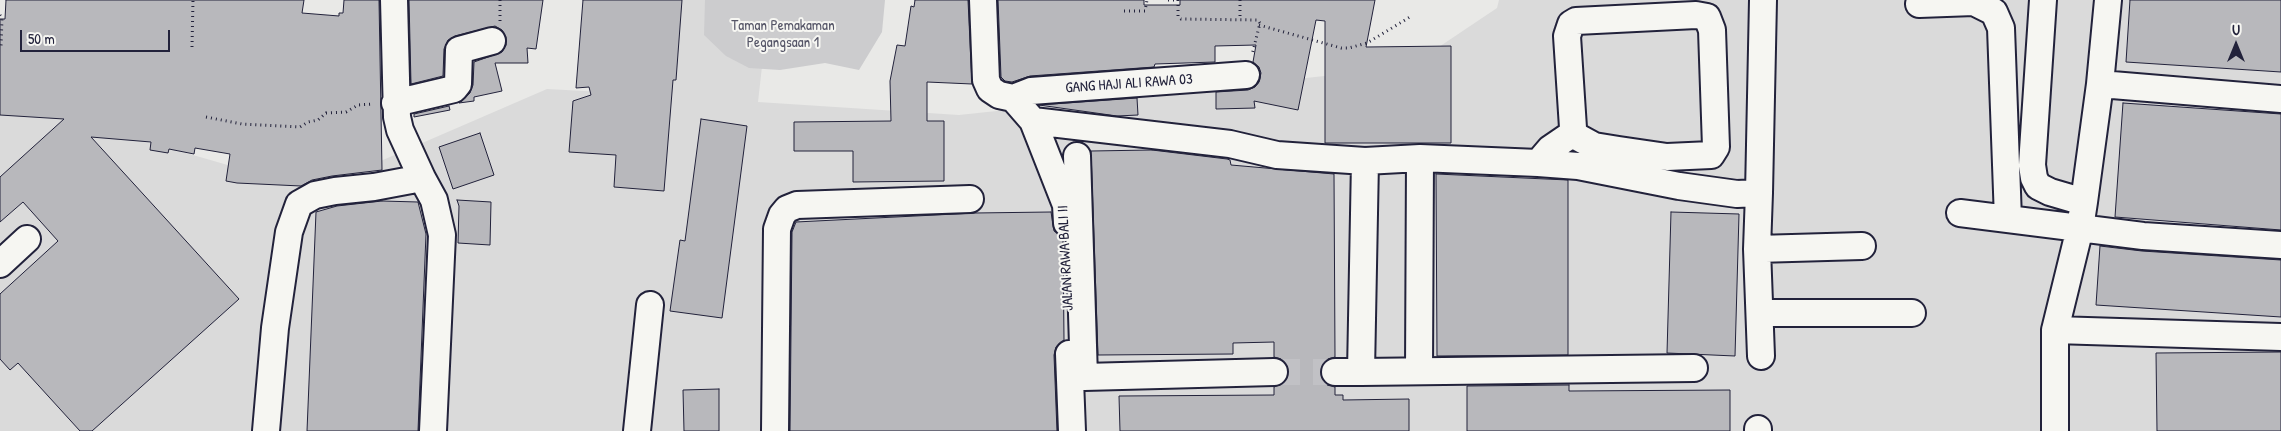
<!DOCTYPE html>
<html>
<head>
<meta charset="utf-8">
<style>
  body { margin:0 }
  #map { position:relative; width:2281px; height:431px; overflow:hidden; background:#e9e9e7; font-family:"Patrick Hand",sans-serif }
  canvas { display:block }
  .north { position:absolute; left:2211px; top:20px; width:50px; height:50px; -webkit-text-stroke:4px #f6f6f2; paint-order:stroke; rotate:0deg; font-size:14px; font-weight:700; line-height:20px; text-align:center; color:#22223b }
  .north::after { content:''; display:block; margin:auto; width:18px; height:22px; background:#22223b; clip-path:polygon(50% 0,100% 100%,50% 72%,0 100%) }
  .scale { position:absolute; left:20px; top:30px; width:150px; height:22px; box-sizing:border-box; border:2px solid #22223b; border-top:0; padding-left:6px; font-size:15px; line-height:18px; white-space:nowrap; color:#22223b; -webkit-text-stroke:4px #f6f6f2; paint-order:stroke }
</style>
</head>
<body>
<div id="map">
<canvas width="2281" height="431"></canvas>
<div class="north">U</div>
<div class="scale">50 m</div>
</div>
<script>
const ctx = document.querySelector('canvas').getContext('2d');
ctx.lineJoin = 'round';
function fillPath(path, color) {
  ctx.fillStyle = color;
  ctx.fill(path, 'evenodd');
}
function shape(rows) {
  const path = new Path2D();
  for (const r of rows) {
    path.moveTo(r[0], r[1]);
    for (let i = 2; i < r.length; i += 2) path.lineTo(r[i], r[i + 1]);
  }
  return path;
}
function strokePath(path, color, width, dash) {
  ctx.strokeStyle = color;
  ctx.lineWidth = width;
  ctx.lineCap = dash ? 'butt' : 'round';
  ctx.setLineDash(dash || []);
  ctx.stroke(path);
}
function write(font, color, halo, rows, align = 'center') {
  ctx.font = font + ' "Patrick Hand",sans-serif';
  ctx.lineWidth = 4;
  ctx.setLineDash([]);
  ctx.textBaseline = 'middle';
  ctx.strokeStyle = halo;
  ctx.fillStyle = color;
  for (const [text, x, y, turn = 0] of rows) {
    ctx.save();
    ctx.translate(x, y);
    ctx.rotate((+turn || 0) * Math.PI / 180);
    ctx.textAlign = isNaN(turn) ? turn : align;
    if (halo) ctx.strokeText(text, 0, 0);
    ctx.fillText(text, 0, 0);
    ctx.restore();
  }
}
fillPath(shape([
  [629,0,772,0,767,22,758,102,959,115,1409,67,1497,8,1499,0,2281,0,2281,431,0,431,0,112,77,117,148,142,269,177,376,163,547,89,621,93]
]), '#dadada');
fillPath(shape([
  [705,0,885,0,882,32,859,70,825,63,780,70,749,68,726,56,704,35]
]), '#ccccce');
const building = shape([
  [6,0,304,0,302,13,339,16,339,13,343,13,344,0,379,0,382,170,332,176,312,180,301,186,237,183,226,181,230,154,195,148,194,154,169,149,168,153,150,150,151,142,91,137,239,299,92,431,80,431,18,363,10,370,0,359,0,294,58,241,23,202,0,222,0,177,64,119,0,115,0,19,5,19,6,0],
  [409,0,543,0,536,49,527,48,528,63,495,63,502,91,474,97,474,101,459,103,470,93,473,85,474,62,502,52,506,45,506,37,502,30,495,26,455,36,448,40,444,49,443,76,411,84,409,0],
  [583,0,682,0,676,80,673,80,664,191,614,187,616,155,569,152,573,101,591,95,589,87,576,88,583,0],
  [915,0,968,0,972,84,927,82,927,121,944,121,944,181,853,182,853,151,794,151,794,122,891,121,890,81,897,45,905,46,911,6,914,7,915,0],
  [998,0,1144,0,1144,5,1180,5,1180,0,1375,0,1366,47,1451,46,1451,143,1325,143,1325,21,1316,20,1298,110,1254,101,1255,108,1216,109,1216,92,1248,90,1255,87,1259,82,1261,73,1259,67,1253,62,1256,45,1215,46,1215,62,1155,64,1154,67,1030,76,1012,82,1005,81,1001,77,998,0],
  [2130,0,2281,0,2281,72,2126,62,2130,0],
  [1137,98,1138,115,1117,116,1039,105,1137,98],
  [2123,103,2281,114,2281,230,2115,217,2123,103],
  [449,106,450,110,414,117,414,114,449,106],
  [701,119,747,126,722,318,670,311,680,240,685,241,701,119],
  [480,133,494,175,453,189,439,147,480,133],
  [1152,150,1227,159,1230,160,1231,165,1334,174,1335,357,1328,359,1322,364,1320,372,1322,379,1327,385,1335,387,1335,395,1343,395,1343,400,1409,399,1409,431,1120,431,1119,396,1274,395,1274,387,1282,384,1287,379,1289,372,1286,364,1281,359,1274,357,1274,342,1233,343,1233,354,1098,355,1091,151,1152,150],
  [1436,174,1568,180,1568,355,1437,356,1436,174],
  [457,200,491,202,490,245,458,243,459,206,457,200],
  [382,201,418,202,426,234,418,431,307,431,316,212,337,206,382,201],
  [1051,212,1054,231,1063,237,1064,340,1056,347,1054,355,1057,431,790,431,792,232,796,222,975,213,1051,212],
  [1671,212,1739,214,1735,356,1667,353,1671,212],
  [2100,246,2142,251,2281,260,2281,317,2096,305,2100,246],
  [2281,352,2281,431,2157,431,2156,353,2281,352],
  [1569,385,1569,391,1730,390,1730,431,1467,431,1467,386,1569,385],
  [719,389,719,431,684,431,683,390,719,389]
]);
fillPath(building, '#b8b8bc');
strokePath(building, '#22223b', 1);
strokePath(shape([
  [1274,372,1335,372]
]), '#c1c1c5', 26, [26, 13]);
const minor = shape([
  [394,0,397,117,400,130,422,178,434,200,442,235,433,431],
  [983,0,986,80,990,89,999,95,1013,98],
  [2043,0,2032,165,2034,178,2038,186,2050,192,2084,202],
  [1919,4,1974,2,1994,12,2001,28,2008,219],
  [2100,84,2281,99],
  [1013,98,1033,121,1066,205,1067,223],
  [1013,98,1031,91,1246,75],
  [395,103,454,89,458,84,459,50,492,41],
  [1033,121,1230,144,1277,155,1365,161,1420,158,1538,163,1578,166,1679,186,1737,194,1759,193,1763,0],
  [1077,156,1084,377,1274,372],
  [1365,161,1361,372,1694,368],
  [1538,163,1550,149,1572,134,1573,128,1567,36,1571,24,1576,21,1696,15,1707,17,1712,30,1716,147,1711,155,1667,157,1619,150,1594,146,1572,134],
  [1759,193,1757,249,1761,356],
  [1960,213,2143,236,2281,245],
  [1757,249,1862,246],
  [0,264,27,239],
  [1761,313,1912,313],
  [2055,330,2281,337],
  [1069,354,1072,431],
  [1419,371,1420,158],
  [1335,372,1361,372],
  [1758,429,1758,431],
  [266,431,275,328,289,232,299,204,315,195,335,191,374,187,422,178],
  [637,431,650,305],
  [775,431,777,229,782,215,787,209,797,205,970,199],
  [2055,431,2055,330,2080,228,2084,202,2100,84,2108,0]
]);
strokePath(minor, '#22223b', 30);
strokePath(shape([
  [500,0,500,21],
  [1168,0,1178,0,1178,17,1181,19,1258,20,1260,23,1252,55],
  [1240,0,1240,18],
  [1124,11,1145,11,1147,0],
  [0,15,2,18,1,47],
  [1259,25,1341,48,1349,48,1367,43,1410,17],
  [192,47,193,0],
  [206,117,242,124,300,127,308,122,318,120,326,113,346,112,358,105,373,104]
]), '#22223b', 3, [1, 4]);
strokePath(minor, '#f6f6f2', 26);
write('15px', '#555567', '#f6f6f2', [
  ["Taman Pemakaman",783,26],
  ["Pegangsaan 1",783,43]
]);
write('15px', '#22223b', '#f6f6f2', [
  ["GANG HAJI ALI RAWA 03",1129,84,-4],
  ["JALAN RAWA BALI II",1066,258,-93]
]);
</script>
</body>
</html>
